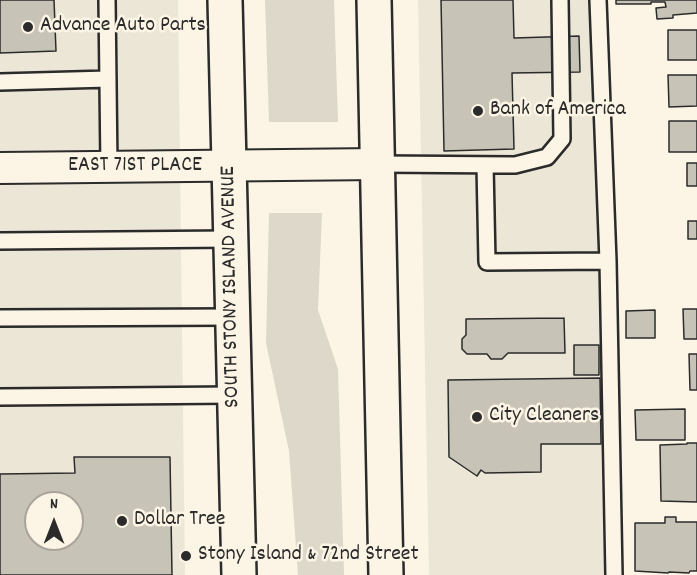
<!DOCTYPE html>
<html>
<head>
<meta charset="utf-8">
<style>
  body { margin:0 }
  #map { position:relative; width:697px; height:575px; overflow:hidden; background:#fcf5e5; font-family:Dekko,sans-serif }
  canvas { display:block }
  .north { position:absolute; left:24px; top:491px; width:60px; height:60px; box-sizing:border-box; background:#fcf5e5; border:2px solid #a8a49b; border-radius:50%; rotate:0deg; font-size:16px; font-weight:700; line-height:24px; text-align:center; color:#2b2b2b }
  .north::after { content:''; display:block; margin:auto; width:21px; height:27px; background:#2b2b2b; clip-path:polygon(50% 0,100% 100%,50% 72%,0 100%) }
</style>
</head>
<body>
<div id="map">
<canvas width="697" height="575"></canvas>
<div class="north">N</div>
</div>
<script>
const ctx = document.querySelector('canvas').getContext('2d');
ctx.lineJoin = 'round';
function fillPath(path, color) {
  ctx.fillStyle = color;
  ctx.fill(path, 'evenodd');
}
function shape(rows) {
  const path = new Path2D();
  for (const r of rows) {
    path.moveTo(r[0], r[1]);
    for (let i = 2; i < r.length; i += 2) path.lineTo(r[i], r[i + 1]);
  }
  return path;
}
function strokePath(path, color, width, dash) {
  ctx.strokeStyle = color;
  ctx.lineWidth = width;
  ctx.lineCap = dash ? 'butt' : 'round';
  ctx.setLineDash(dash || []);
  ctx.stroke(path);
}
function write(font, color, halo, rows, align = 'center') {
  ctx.font = font + ' Dekko,sans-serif';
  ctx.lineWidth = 5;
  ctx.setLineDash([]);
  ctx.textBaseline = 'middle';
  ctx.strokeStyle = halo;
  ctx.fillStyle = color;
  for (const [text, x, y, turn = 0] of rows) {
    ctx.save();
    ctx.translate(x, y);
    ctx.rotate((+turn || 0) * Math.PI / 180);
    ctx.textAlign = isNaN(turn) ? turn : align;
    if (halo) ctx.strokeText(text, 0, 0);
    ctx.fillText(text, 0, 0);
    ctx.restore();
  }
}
fillPath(shape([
  [0,0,178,0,185,575,0,575],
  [36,503,72,503,72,539,36,539],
  [418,0,598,0,614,575,429,575]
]), '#ece6d7');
fillPath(shape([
  [265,0,334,0,338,122,269,122],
  [269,213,322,213,318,310,338,369,344,575,298,575,289,451,266,343]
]), '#ded8ca');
const building = shape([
  [0,0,54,0,56,51,0,53,0,0],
  [441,0,513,0,514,38,579,36,580,72,512,73,514,149,444,151,441,0],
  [616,0,697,0,697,13,673,15,673,18,657,19,656,8,666,7,665,2,651,2,651,4,616,4,616,0],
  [668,30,697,30,697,60,668,60,668,30],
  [668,75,697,75,697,106,669,107,668,75],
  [669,121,697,121,697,152,669,152,669,121],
  [687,163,697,163,697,186,687,186,687,163],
  [688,221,697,221,697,239,688,239,688,221],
  [683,309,697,309,697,339,684,339,683,309],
  [655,310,655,338,626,338,626,311,655,310],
  [564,318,565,353,508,353,502,359,491,359,487,354,467,354,462,349,462,339,466,335,466,319,564,318],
  [574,345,599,345,599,375,574,375,574,345],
  [689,354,697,354,697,390,690,390,689,354],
  [600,378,601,444,541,444,541,472,485,473,481,470,477,476,449,457,448,380,600,378],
  [685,409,685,440,636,440,635,410,685,409],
  [687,443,697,443,697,502,661,501,660,445,687,444,687,443],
  [74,457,170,457,172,575,0,575,0,474,75,473,74,457],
  [36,503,72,503,72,539,36,539,36,503],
  [665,517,676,517,676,522,697,522,697,571,690,571,689,573,669,572,668,573,635,571,635,523,665,523,665,517]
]);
fillPath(building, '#c8c3b7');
strokePath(building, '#2b2b2b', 1.5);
const lane = shape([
  [107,0,109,167],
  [598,0,608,261,614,575],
  [0,82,108,79],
  [378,164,515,165,547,157,562,139,560,0],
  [485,165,487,262,608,261],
  [0,241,231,239],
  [0,318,233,317],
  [0,397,234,395]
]);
const street = shape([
  [0,168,378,164]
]);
const highway = shape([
  [225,0,239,575],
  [374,0,386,575]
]);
strokePath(lane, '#2b2b2b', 20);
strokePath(street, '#2b2b2b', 34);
strokePath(highway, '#2b2b2b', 38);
strokePath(lane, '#fcf5e5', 15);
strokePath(street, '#fcf5e5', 30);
strokePath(highway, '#fcf5e5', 33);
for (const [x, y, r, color] of [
  [28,27,6,"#2b2b2b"],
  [478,111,6,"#2b2b2b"],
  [477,417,6,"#2b2b2b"],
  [122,521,6,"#2b2b2b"],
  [186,556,6,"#2b2b2b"]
]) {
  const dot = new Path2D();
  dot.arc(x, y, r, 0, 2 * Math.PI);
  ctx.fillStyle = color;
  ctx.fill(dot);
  strokePath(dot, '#fcf5e5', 2);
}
write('22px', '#2b2b2b', '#fcf5e5', [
  ["Advance Auto Parts",40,27],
  ["Bank of America",490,111],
  ["City Cleaners",489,417],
  ["Dollar Tree",134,521],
  ["Stony Island & 72nd Street",198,556]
], 'left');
write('22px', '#2b2b2b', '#fcf5e5', [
  ["EAST 71ST PLACE",135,167],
  ["SOUTH STONY ISLAND AVENUE",232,287,-91]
]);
</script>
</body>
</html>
